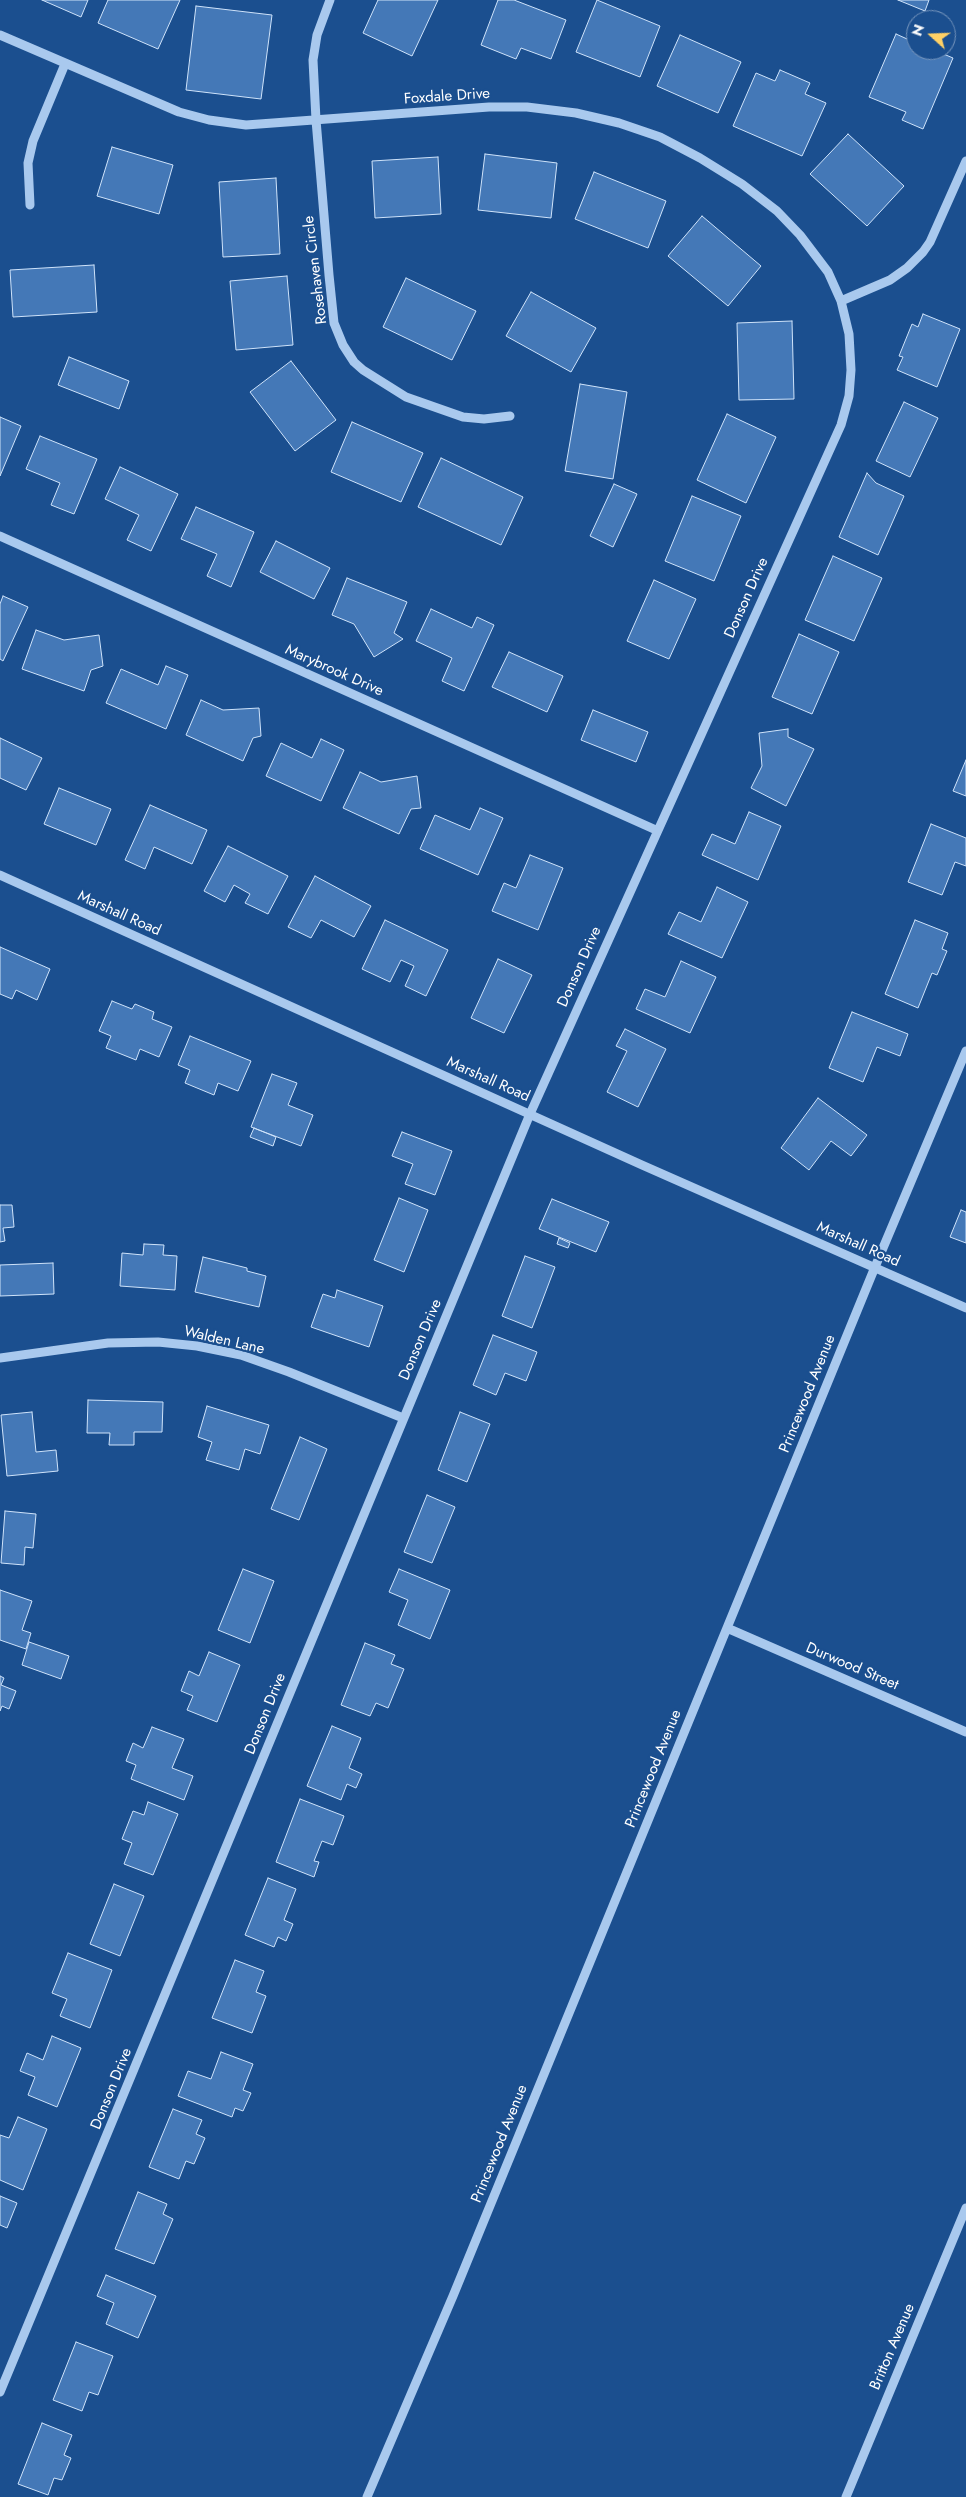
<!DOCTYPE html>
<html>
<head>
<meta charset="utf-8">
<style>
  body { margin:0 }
  #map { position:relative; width:966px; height:2497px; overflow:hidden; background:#1b4f8f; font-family:Jost,sans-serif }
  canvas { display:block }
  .north { position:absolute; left:906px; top:10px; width:50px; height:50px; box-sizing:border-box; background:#1b4f8f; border:1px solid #7695bc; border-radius:50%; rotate:290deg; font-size:14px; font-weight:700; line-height:20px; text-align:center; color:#fff }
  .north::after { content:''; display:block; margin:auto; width:18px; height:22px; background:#ffd166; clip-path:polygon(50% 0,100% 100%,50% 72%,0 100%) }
</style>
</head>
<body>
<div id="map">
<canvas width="966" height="2497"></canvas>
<div class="north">N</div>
</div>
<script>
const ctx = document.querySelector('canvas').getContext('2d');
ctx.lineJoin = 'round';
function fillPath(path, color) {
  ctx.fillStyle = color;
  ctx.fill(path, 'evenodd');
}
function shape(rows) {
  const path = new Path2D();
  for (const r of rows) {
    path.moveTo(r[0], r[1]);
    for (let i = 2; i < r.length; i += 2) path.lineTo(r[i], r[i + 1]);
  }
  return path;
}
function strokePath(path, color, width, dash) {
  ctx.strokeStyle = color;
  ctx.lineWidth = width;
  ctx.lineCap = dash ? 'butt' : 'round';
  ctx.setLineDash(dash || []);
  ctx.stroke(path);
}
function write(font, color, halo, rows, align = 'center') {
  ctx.font = font + ' Jost,sans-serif';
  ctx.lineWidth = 4.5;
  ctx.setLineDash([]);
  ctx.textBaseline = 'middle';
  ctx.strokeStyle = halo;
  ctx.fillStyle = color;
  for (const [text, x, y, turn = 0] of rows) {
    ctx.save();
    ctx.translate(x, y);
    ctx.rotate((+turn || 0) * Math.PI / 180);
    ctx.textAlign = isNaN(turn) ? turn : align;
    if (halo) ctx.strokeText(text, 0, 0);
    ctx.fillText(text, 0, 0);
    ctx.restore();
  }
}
const building = shape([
  [42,0,88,0,81,17,42,0],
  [108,0,180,0,158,49,98,23,108,0],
  [378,0,438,0,412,56,363,33,378,0],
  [498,0,514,0,566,20,551,59,521,48,516,59,481,45,498,0],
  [597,0,660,26,640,77,576,52,597,0],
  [898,0,929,0,925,11,898,0],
  [196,6,272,15,261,99,186,90,196,6],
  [896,34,916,43,916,50,934,50,953,58,923,129,902,120,906,112,869,97,896,34],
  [680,35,741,62,718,113,657,86,680,35],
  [780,70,810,83,805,94,826,103,802,156,733,126,756,73,775,81,780,70],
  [848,134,904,186,867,226,810,174,848,134],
  [112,147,173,165,159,214,97,196,112,147],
  [485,154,557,163,551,218,478,210,485,154],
  [438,157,441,214,375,218,372,161,438,157],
  [594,172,666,201,648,248,575,219,594,172],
  [276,178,280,254,223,257,219,182,276,178],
  [702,216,761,266,728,306,668,256,702,216],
  [94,265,97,312,13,317,10,270,94,265],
  [287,276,293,345,236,350,230,281,287,276],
  [406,278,476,311,452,360,383,327,406,278],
  [531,292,596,328,571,372,506,336,531,292],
  [923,314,960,329,937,387,897,370,903,357,899,356,912,324,918,327,923,314],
  [792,321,794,399,739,400,737,323,792,321],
  [69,357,129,381,119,409,58,385,69,357],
  [291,361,336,420,295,451,250,392,291,361],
  [580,384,627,392,613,479,565,471,580,384],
  [904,402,938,418,910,477,876,461,904,402],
  [727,414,776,437,746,503,697,480,727,414],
  [0,417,21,426,0,476,0,417],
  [352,422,423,453,401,502,331,472,352,422],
  [40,436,97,459,74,514,51,505,60,483,26,469,40,436],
  [441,458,523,497,501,545,418,507,441,458],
  [120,467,178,494,151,551,127,540,139,515,105,499,120,467],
  [867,473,876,483,904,496,878,555,839,537,867,473],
  [614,484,637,494,613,547,590,536,614,484],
  [692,496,741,516,714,581,665,561,692,496],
  [196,507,254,532,231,587,207,576,217,554,181,539,196,507],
  [276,541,330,568,314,599,260,572,276,541],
  [833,556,882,578,854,641,805,620,833,556],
  [347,578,407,602,394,633,403,639,374,657,354,624,332,615,347,578],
  [654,580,696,599,669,659,627,641,654,580],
  [3,596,28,607,3,661,0,659,0,604,3,596],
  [431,609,472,628,477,617,494,625,464,691,442,681,452,658,416,641,431,609],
  [36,630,64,640,99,635,103,666,91,670,84,691,22,669,36,630],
  [799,634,839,652,812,714,772,697,799,634],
  [509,652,563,676,547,712,492,687,509,652],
  [166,666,188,675,166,729,106,703,121,669,158,685,166,666],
  [201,700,223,710,259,708,261,736,253,738,243,761,186,735,201,700],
  [593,710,648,732,636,762,581,740,593,710],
  [788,729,788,737,814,749,786,806,751,788,762,766,759,733,788,729],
  [0,738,42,758,26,790,0,778,0,738],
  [321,739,344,750,321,801,266,776,281,743,312,758,321,739],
  [966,760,966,796,953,791,966,760],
  [360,772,381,782,417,776,421,808,411,809,399,834,343,808,360,772],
  [59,788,111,809,96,845,44,824,59,788],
  [150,805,207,830,192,864,154,847,145,869,125,860,150,805],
  [480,808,503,818,478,875,420,849,435,815,470,830,480,808],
  [749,812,781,826,758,880,702,855,712,834,735,844,749,812],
  [931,824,966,838,966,866,955,862,942,895,908,882,931,824],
  [228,846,288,876,268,914,245,903,250,894,234,885,225,902,204,891,228,846],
  [530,855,563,868,538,930,492,911,504,883,516,888,530,855],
  [315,876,371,906,354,937,321,920,311,938,288,927,315,876],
  [717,887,748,902,722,958,668,934,679,912,701,922,717,887],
  [385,920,448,950,426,996,405,986,414,966,401,960,390,982,362,969,385,920],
  [915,920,948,933,942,949,947,951,937,975,932,973,918,1008,885,994,915,920],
  [0,947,50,969,37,1000,16,990,12,999,0,994,0,947],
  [498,959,532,975,504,1033,471,1018,498,959],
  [681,961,716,977,690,1033,636,1009,645,989,665,997,681,961],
  [112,1001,132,1009,135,1004,154,1012,152,1019,172,1027,159,1057,140,1049,136,1060,106,1048,111,1036,99,1031,112,1001],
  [852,1012,908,1034,900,1056,877,1047,863,1082,829,1068,852,1012],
  [625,1029,666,1049,638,1107,607,1092,627,1051,616,1046,625,1029],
  [190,1036,251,1061,238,1091,218,1083,214,1095,185,1083,190,1070,178,1065,190,1036],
  [272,1074,297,1083,288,1105,313,1115,301,1146,251,1127,272,1074],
  [818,1098,867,1135,851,1156,831,1141,809,1170,781,1148,818,1098],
  [254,1128,276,1137,273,1146,250,1137,254,1128],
  [402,1132,452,1151,435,1195,405,1184,413,1164,392,1156,402,1132],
  [399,1198,428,1210,404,1272,374,1260,399,1198],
  [552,1199,609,1222,596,1252,539,1229,552,1199],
  [0,1205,12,1205,14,1227,3,1228,5,1241,0,1242,0,1205],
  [961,1210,966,1212,966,1243,950,1237,961,1210],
  [559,1238,570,1243,568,1248,557,1244,559,1238],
  [144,1244,164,1245,163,1255,177,1256,175,1290,120,1286,122,1253,143,1255,144,1244],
  [525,1256,555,1267,532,1328,502,1316,525,1256],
  [203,1257,247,1268,247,1271,266,1276,259,1307,195,1292,203,1257],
  [53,1263,54,1294,0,1296,0,1265,53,1263],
  [337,1290,383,1306,369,1347,311,1327,323,1294,335,1298,337,1290],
  [493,1335,537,1352,526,1381,505,1373,496,1395,473,1385,493,1335],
  [88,1400,163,1402,162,1432,134,1432,134,1445,109,1445,110,1433,87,1433,88,1400],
  [207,1406,269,1425,260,1454,245,1449,239,1470,206,1460,212,1442,198,1437,207,1406],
  [32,1412,36,1452,56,1450,58,1471,7,1476,1,1415,32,1412],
  [460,1412,490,1424,467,1482,438,1470,460,1412],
  [300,1437,327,1449,299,1520,271,1509,300,1437],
  [427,1495,455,1507,432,1563,404,1552,427,1495],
  [5,1511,36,1514,33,1548,25,1547,24,1565,1,1563,5,1511],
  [243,1569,274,1581,250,1643,218,1630,243,1569],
  [399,1569,450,1590,430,1639,398,1625,408,1600,389,1592,399,1569],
  [0,1590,32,1601,22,1630,31,1633,26,1649,0,1640,0,1590],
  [29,1642,69,1656,61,1679,22,1665,29,1642],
  [365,1643,395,1655,391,1664,404,1669,388,1708,376,1703,370,1716,341,1705,365,1643],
  [209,1652,240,1665,217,1722,187,1710,193,1696,181,1691,189,1671,199,1676,209,1652],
  [0,1676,4,1678,1,1685,16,1691,9,1709,2,1706,0,1711,0,1676],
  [332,1726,361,1738,349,1768,362,1774,356,1788,347,1784,341,1800,307,1786,332,1726],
  [152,1727,184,1739,172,1768,193,1776,184,1800,131,1779,136,1765,126,1761,133,1743,143,1748,152,1727],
  [300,1799,344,1816,333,1845,322,1841,314,1861,319,1862,314,1877,276,1862,300,1799],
  [148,1802,178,1814,153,1875,124,1864,132,1843,122,1839,133,1811,144,1815,148,1802],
  [268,1878,296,1889,284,1920,293,1924,286,1941,278,1937,274,1947,245,1935,268,1878],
  [114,1884,144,1896,120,1956,90,1944,114,1884],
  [68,1953,112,1970,90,2028,60,2016,67,1999,52,1993,68,1953],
  [235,1960,264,1971,256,1992,266,1996,252,2033,212,2018,235,1960],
  [52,2036,81,2048,57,2107,28,2095,35,2077,20,2071,27,2053,43,2060,52,2036],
  [221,2052,253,2064,243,2090,251,2093,243,2111,235,2108,232,2117,178,2096,188,2071,211,2079,221,2052],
  [173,2109,202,2120,196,2134,205,2138,194,2164,186,2161,179,2179,149,2167,173,2109],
  [18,2117,47,2129,23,2190,0,2180,0,2135,9,2138,18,2117],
  [138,2192,167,2204,163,2214,173,2219,154,2264,115,2249,138,2192],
  [0,2196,17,2203,7,2228,0,2225,0,2196],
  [106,2275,156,2296,138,2338,106,2324,114,2303,97,2296,106,2275],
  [76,2342,113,2356,98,2395,89,2392,82,2411,53,2400,76,2342],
  [42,2423,72,2435,64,2455,71,2458,62,2480,54,2478,48,2495,18,2484,42,2423]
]);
fillPath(building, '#4478b7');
strokePath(building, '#cfe3fa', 1);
strokePath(shape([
  [330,0,317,35,313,60,316,120,329,275,334,323,343,345,354,362,363,370,406,397,463,417,484,419,510,416],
  [0,35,179,112,209,120,246,125,489,107,527,107,576,113,619,123,660,137,700,158,742,184,777,211,800,235,828,272,841,301,849,334,851,370,849,396,841,425,530,1114,0,2392],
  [30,205,28,163,33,141,65,64],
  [841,301,890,280,907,268,923,252,930,242,966,161],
  [0,536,656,830],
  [0,875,642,1165,966,1308],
  [0,1358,108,1343,158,1342,197,1346,241,1355,289,1372,403,1418],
  [727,1628,966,1732],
  [367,2497,453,2296,875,1267,966,1051],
  [846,2497,966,2208]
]), '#a9c9ee', 9);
write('15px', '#fff', '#1b4f8f', [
  ["Foxdale Drive",447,97,-4],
  ["Rosehaven Circle",316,270,-97],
  ["Donson Drive",747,598,-66],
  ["Marybrook Drive",334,671,24],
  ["Marshall Road",119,914,24],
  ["Donson Drive",580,967,-66],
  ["Marshall Road",488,1080,24],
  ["Marshall Road",858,1245,24],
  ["Donson Drive",421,1340,-67],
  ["Walden Lane",224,1341,13],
  ["Princewood Avenue",808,1394,-68],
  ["Durwood Street",852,1667,23],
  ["Donson Drive",266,1714,-68],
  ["Princewood Avenue",654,1769,-68],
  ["Donson Drive",112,2089,-68],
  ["Princewood Avenue",500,2144,-68],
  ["Britton Avenue",893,2347,-67]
]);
</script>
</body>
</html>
